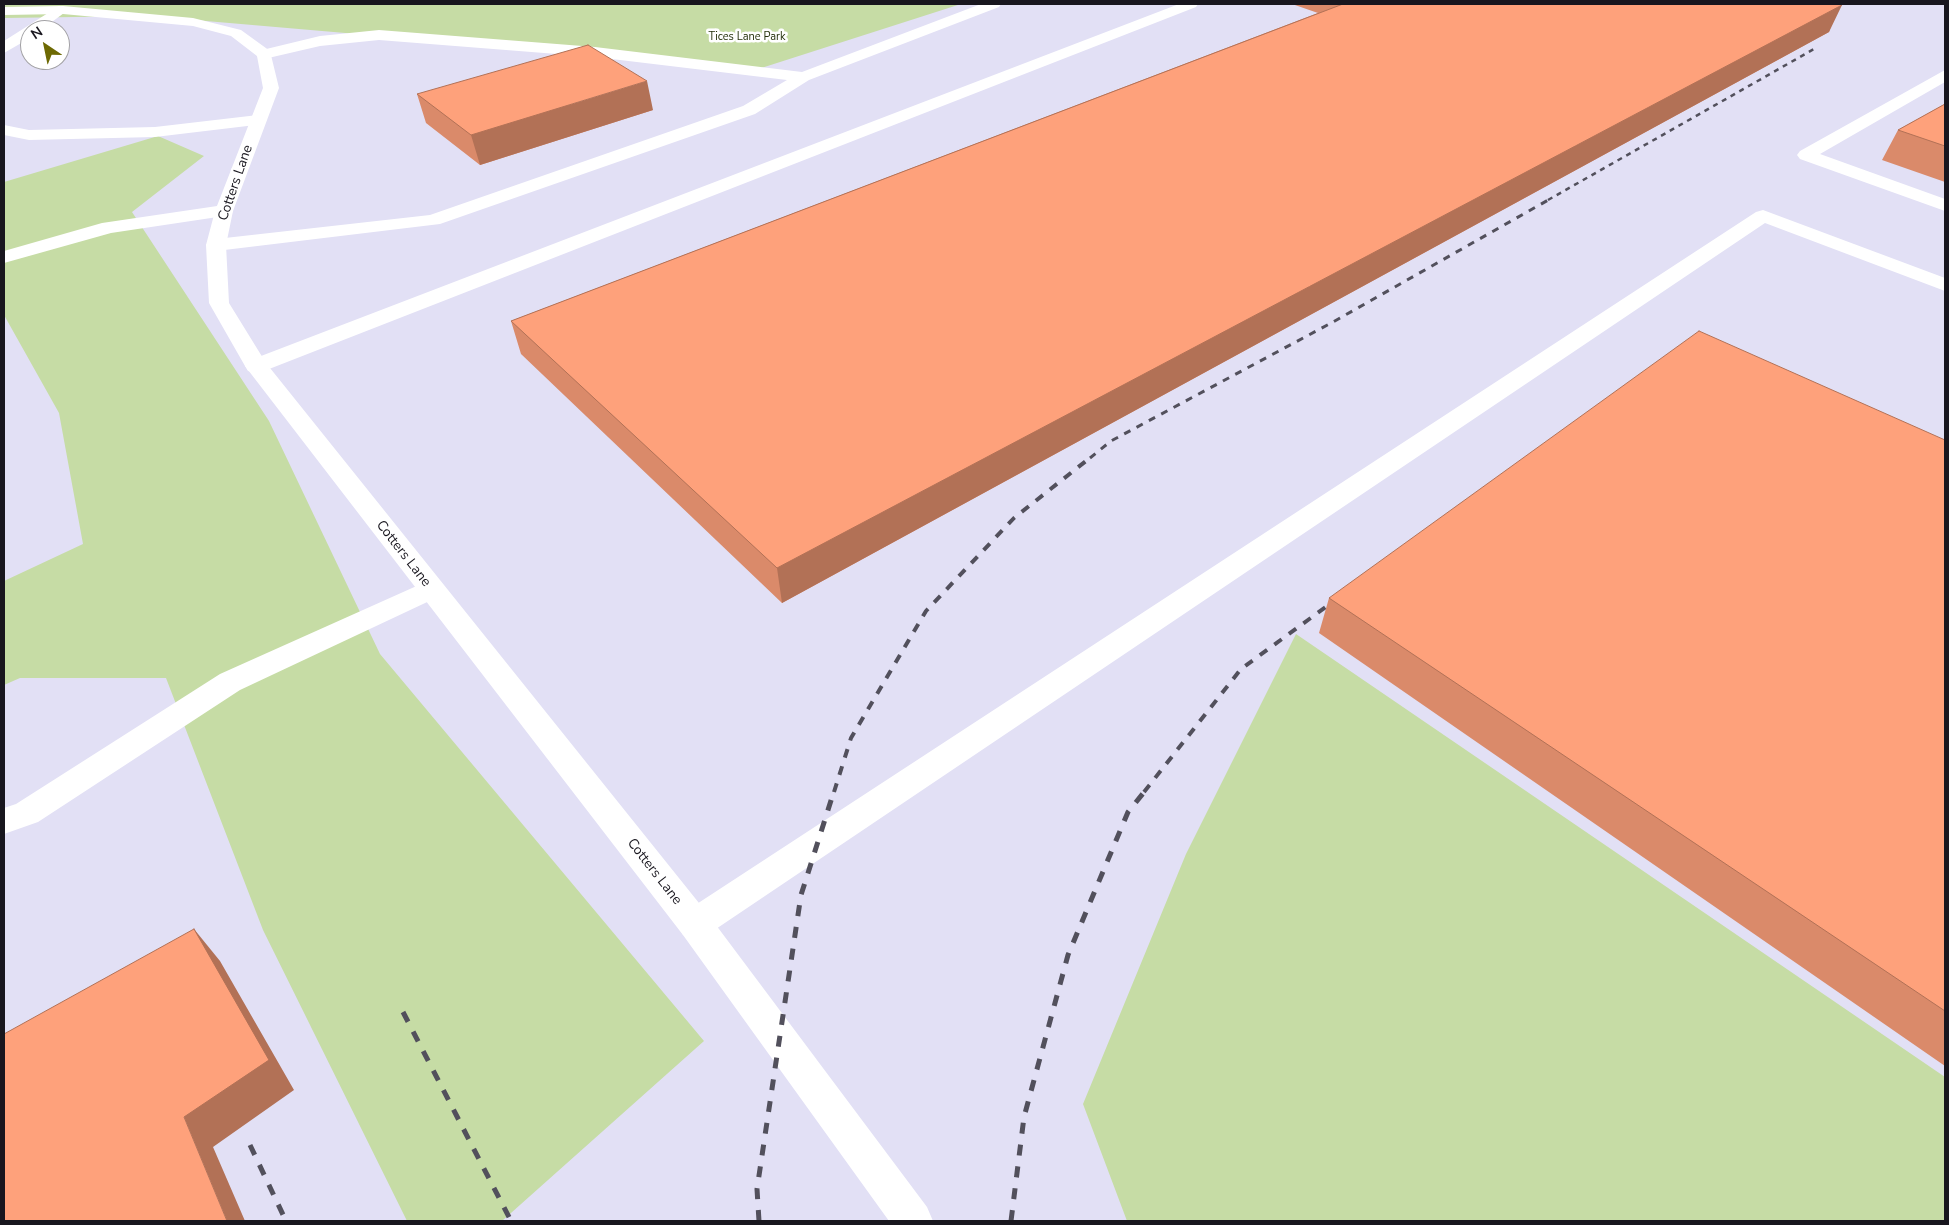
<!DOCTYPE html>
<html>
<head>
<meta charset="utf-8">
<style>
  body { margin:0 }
  #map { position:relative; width:1949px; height:1225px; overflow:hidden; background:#e2e0f5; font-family:"Nunito Sans",sans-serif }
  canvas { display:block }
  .frame { position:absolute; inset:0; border:5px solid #18161e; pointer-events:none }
  .north { position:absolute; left:20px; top:20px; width:50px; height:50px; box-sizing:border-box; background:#fff; border:1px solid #a3a2a5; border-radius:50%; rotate:326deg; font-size:14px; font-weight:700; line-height:20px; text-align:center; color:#18161e }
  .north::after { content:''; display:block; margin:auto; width:18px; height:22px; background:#6d6903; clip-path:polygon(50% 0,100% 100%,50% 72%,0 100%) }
</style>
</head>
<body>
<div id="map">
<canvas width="1949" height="1225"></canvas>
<div class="frame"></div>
<div class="north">N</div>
</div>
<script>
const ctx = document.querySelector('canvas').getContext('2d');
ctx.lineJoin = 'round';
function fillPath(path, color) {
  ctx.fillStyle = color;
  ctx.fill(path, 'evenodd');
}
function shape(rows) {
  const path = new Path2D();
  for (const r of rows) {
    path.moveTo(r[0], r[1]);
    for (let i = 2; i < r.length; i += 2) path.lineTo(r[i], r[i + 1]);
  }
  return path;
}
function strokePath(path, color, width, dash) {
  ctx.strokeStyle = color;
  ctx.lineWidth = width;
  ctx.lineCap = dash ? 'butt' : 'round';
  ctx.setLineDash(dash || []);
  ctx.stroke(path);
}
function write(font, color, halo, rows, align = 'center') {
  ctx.font = font + ' "Nunito Sans",sans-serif';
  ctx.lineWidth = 5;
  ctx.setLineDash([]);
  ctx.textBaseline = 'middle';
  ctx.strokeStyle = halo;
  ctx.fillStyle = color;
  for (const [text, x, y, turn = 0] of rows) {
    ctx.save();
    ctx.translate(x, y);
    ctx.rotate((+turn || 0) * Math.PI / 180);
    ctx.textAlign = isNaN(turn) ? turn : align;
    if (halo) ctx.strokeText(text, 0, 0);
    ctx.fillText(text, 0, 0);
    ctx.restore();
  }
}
fillPath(shape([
  [4,4,961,4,752,71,647,59,148,16,4,18],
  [158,136,204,156,132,212,269,421,380,654,704,1041,502,1221,407,1221,263,930,166,678,20,678,4,685,4,581,83,544,59,413,4,315,4,182],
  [1296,634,1945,1077,1945,1221,1127,1221,1083,1104,1186,854]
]), '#c6dca5');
fillPath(shape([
  [981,4,1001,4,999,7,809,80,755,114,440,224,216,251,209,249,206,245,209,241,216,239,430,215,743,106,787,80,595,57,379,40,320,46,264,59,258,57,256,54,258,51,320,36,379,30,595,47,802,72,981,4],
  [1179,4,1198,4,1196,7,264,371,256,373,248,371,245,366,248,361,1179,4],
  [59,6,66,10,64,13,41,30,30,30,30,38,4,53,4,41,59,6],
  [1945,70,1945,82,1820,154,1945,199,1945,211,1800,159,1797,155,1800,151,1945,70],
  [258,115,264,116,266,120,264,124,155,137,29,140,4,135,4,125,29,130,155,127,258,115],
  [224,205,231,207,233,211,231,215,111,233,4,263,4,251,102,223,224,205],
  [1763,210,1945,278,1945,291,1765,223,707,935,695,939,683,935,678,924,683,913,1756,212,1763,210],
  [430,580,440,582,443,589,440,596,240,690,38,822,4,834,4,808,16,804,220,674,430,580]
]), '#fff');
fillPath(shape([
  [63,6,193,18,241,30,270,51,279,88,233,211,226,245,229,303,266,363,707,913,927,1207,933,1221,889,1221,683,935,245,366,209,303,206,245,215,211,263,88,257,56,231,36,193,26,63,14,4,15,4,7,63,6]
]), '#fff');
strokePath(shape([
  [1548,200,1814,49]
]), '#52505c', 2.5, [5, 5]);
strokePath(shape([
  [1090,458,1111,441,1333,322,1550,199]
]), '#52505c', 3, [7, 7]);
strokePath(shape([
  [834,792,851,738,926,611,1014,518,1091,457],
  [1144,792,1241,669,1338,598]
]), '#52505c', 4, [9, 9]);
strokePath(shape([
  [403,1012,511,1221],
  [250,1145,286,1221],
  [759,1221,757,1189,801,895,834,791],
  [1011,1221,1024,1117,1068,955,1128,812,1145,791]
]), '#52505c', 5, [11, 11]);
fillPath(shape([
  [1292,4,1838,4,1829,32,782,603,521,354,511,321,1318,13],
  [417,94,653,110,480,165,426,123],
  [1945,104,1945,182,1882,160,1898,130],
  [1945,440,1945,1066,1319,633,1329,598]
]), '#da8a6a');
fillPath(shape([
  [1842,5,1829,32,782,603,777,568],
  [647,81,653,110,480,165,471,135],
  [194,929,220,961,294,1090,213,1147,245,1221,227,1221,184,1117]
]), '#b27156');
const building = shape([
  [1343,4,1838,4,1842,5,777,568,511,321,1343,4],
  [588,45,647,81,471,135,417,94,588,45],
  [1945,104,1945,146,1898,130,1945,104],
  [1699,331,1945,440,1945,1011,1329,598,1699,331],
  [194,929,269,1060,184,1117,227,1221,4,1221,4,1034,194,929]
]);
fillPath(building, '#fea17b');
strokePath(building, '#b27156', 1);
write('11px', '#25310c', '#fff', [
  ["Tices Lane Park",747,37]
]);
write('14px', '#18161e', '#fff', [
  ["Cotters Lane",236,183,-71],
  ["Cotters Lane",403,554,52],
  ["Cotters Lane",654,872,52]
]);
</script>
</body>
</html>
